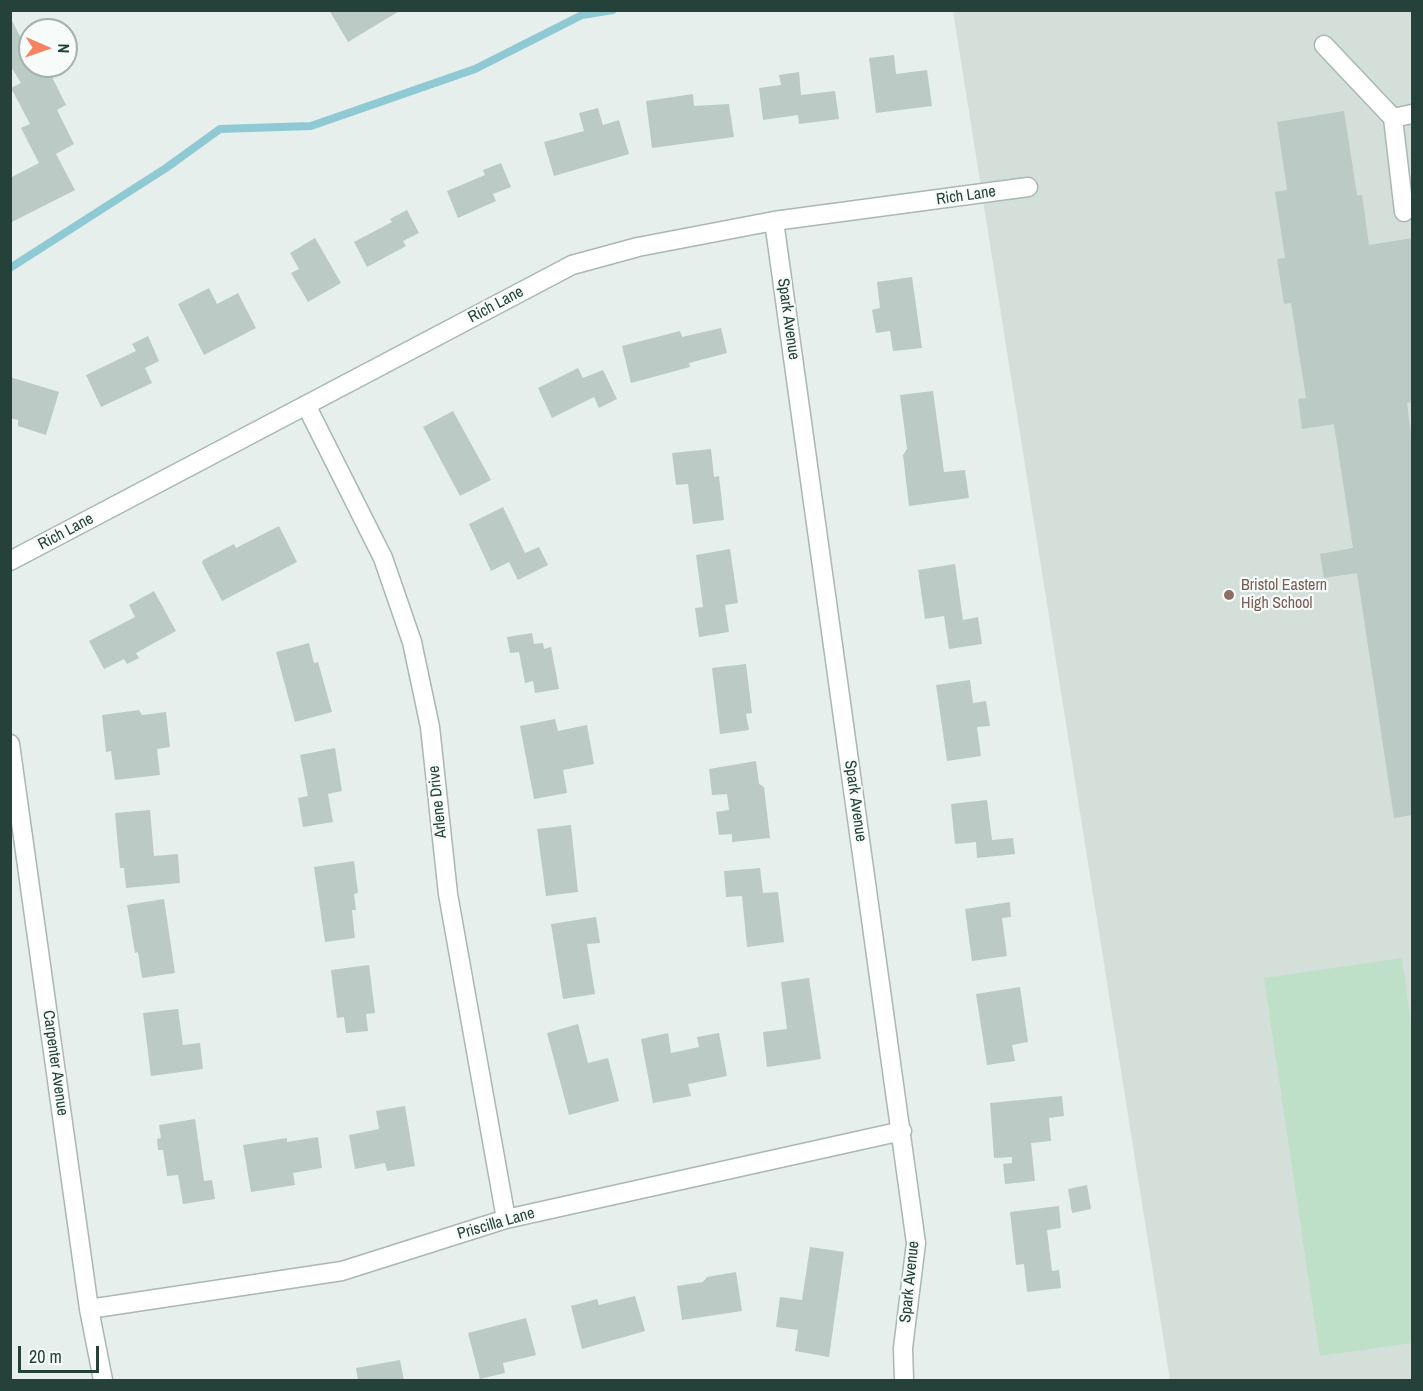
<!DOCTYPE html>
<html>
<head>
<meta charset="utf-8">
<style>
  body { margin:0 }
  #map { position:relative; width:1423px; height:1391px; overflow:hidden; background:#e6efeb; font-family:"Archivo Narrow",sans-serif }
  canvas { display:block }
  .frame { position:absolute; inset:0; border:12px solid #24423a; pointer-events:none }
  .north { position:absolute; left:18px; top:18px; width:60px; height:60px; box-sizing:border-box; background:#f7fbf9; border:2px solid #a3b1ad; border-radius:50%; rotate:92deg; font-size:16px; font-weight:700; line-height:24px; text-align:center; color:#24423a }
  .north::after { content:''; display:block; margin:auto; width:21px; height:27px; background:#f4845f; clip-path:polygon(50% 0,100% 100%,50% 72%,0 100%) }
  .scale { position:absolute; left:18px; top:1346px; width:81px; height:27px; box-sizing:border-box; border:3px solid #24423a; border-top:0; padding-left:8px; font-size:18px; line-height:21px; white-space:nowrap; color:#24423a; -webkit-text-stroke:4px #f7fbf9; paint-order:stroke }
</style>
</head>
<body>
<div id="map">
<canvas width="1423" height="1391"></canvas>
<div class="frame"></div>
<div class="north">N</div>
<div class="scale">20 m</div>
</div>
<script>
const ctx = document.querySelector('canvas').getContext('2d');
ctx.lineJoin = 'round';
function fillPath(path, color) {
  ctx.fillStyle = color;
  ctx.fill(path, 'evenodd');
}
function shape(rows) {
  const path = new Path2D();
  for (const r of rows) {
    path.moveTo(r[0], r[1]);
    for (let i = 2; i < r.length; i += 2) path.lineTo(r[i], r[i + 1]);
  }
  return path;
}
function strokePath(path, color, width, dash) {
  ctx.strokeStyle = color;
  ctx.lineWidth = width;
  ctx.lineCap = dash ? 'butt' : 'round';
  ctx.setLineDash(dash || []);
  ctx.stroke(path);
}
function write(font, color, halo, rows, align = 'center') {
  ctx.font = font + ' "Archivo Narrow",sans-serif';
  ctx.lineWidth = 4.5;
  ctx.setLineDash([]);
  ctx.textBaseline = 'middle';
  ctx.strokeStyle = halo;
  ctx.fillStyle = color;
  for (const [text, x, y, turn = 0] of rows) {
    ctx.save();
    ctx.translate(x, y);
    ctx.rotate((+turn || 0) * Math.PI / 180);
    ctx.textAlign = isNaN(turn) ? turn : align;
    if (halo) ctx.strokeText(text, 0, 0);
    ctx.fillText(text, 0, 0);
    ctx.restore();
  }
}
fillPath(shape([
  [953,11,1412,11,1412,1380,1170,1380]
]), '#d4dfda');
fillPath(shape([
  [1402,958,1412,1032,1412,1343,1320,1356,1264,978]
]), '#bfe0c8');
strokePath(shape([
  [10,268,166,168,220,129,311,126,475,69,582,15,613,10]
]), '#8ec9d4', 8);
fillPath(shape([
  [329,10,401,10,348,42],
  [10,17,30,55,30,66,54,66,48,69,66,105,57,110,74,144,56,154,75,190,10,223,10,178,39,163,21,128,30,124,11,88,21,83,10,65],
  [894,55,896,74,927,70,932,106,876,113,869,58],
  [799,72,801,95,835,91,839,119,799,124,798,115,763,120,759,88,781,85,779,75],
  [693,94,694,106,729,104,734,137,652,148,646,101],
  [598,108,603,125,619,120,629,154,554,176,544,142,584,131,579,113],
  [1344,111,1357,195,1362,195,1369,245,1412,238,1412,402,1407,403,1412,441,1412,815,1394,818,1357,573,1324,578,1320,554,1353,548,1334,424,1302,429,1298,399,1306,398,1291,303,1284,304,1277,259,1285,258,1275,192,1287,190,1277,122],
  [501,163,511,187,493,194,496,201,458,218,447,191,485,175,483,170],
  [407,210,419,233,403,241,406,246,367,267,354,242,392,222,390,219],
  [315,238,341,283,308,302,291,273,299,269,290,253],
  [912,277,922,348,893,351,890,331,876,333,872,310,880,308,877,282],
  [209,288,217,304,238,293,256,328,204,355,178,304],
  [721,328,727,353,689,363,690,367,631,383,622,346,680,331,682,337],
  [148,336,159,361,145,368,152,383,101,407,86,375,136,351,132,344],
  [578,368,583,378,603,370,617,399,599,408,594,397,552,418,538,388],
  [10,377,59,392,46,435,18,426,18,420,10,418],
  [933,391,944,472,965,470,969,498,909,506,903,455,907,449,900,395],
  [453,411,491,480,460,496,423,427],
  [711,449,714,477,719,476,724,520,693,524,688,484,676,485,672,453],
  [503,507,525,553,539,547,548,565,518,580,509,562,491,571,469,524],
  [279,526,297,562,222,601,202,563,203,560,234,544,236,548],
  [730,549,738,603,725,605,729,632,699,637,695,608,703,607,696,555],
  [955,564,963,620,978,617,982,644,949,649,944,616,925,619,918,570],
  [154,591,176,631,136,653,139,658,127,664,124,659,104,669,89,641,135,617,129,605],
  [532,633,534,644,543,643,544,649,551,647,559,689,535,693,533,681,525,683,519,652,510,653,507,637],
  [309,643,314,663,318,662,332,712,295,722,276,652],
  [746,664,752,713,746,714,749,730,720,734,712,668],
  [970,680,973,703,986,701,990,726,977,727,981,756,947,761,936,685],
  [139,710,142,715,166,712,170,747,157,749,160,775,115,780,111,751,106,752,102,715],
  [555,719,558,731,587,725,594,764,563,770,567,793,534,799,520,726],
  [335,748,342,791,328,794,333,822,303,827,298,798,308,796,300,755],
  [756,761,759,784,764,787,770,838,732,842,732,834,719,835,716,812,729,810,727,794,712,795,709,769],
  [987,800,992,840,1013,838,1015,854,977,858,976,842,955,844,951,804],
  [150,810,154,856,178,854,180,883,126,888,124,868,120,868,115,813],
  [571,825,578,892,546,896,537,829],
  [354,861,358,893,354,894,356,910,352,910,355,938,325,942,314,867],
  [760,868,763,893,778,892,784,942,747,947,742,896,726,897,724,871],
  [164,899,175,973,142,978,138,952,135,953,127,905],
  [1010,902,1011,917,1002,918,1007,956,972,961,965,909],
  [596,917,600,943,587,944,595,994,563,999,551,924],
  [369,965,375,1013,366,1014,368,1031,346,1033,344,1017,337,1018,331,970],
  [809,978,821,1059,767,1067,763,1032,787,1029,781,982],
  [1020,987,1028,1042,1012,1045,1015,1061,987,1065,976,994],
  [178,1009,183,1045,200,1043,203,1069,151,1076,143,1013],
  [578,1024,588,1063,608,1058,619,1101,569,1115,547,1033],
  [668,1033,671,1053,699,1047,697,1037,719,1033,727,1076,688,1084,691,1096,653,1103,641,1039],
  [1062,1096,1064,1116,1049,1118,1051,1141,1031,1143,1035,1181,1005,1184,1003,1164,1012,1163,1012,1157,994,1158,990,1103],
  [405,1106,415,1166,387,1171,385,1163,355,1169,349,1135,379,1129,376,1111],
  [195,1119,204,1181,212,1180,215,1199,183,1204,178,1175,167,1176,163,1150,158,1150,157,1139,161,1138,159,1125],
  [318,1137,322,1168,293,1173,295,1185,251,1192,243,1145,287,1138,287,1142],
  [1087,1185,1091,1209,1072,1213,1068,1189],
  [1059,1206,1061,1228,1047,1230,1052,1271,1059,1270,1061,1288,1027,1292,1024,1264,1016,1265,1010,1212],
  [810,1247,844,1252,829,1357,795,1351,798,1330,776,1327,780,1297,802,1300],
  [736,1272,742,1311,682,1320,677,1286,703,1282,707,1277],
  [635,1296,645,1331,582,1349,571,1306,597,1299,599,1305],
  [526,1318,536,1355,503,1363,505,1373,480,1379,468,1333],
  [400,1360,404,1380,358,1380,356,1368]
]), '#bbcac4');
const minor = shape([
  [1324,45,1393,118,1412,114],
  [1393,118,1404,212],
  [774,221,916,1243,903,1348,904,1380],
  [306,405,383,558,412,642,430,727,448,894,506,1219],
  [10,561,572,265,638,247,774,221,1028,187],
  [10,744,89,1309,103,1380],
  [89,1309,342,1271,506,1219,902,1131]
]);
strokePath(minor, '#a8b8b2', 21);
strokePath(minor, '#fff', 18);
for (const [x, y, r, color] of [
  [1229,595,6,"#8d6e63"]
]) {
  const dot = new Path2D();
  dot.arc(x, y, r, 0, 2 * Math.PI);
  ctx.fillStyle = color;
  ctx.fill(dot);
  strokePath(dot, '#f7fbf9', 2);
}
write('16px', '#24423a', '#f7fbf9', [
  ["Rich Lane",966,196,-8],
  ["Rich Lane",496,305,-28],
  ["Spark Avenue",788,319,82],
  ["Rich Lane",66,532,-28],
  ["Spark Avenue",855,801,82],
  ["Arlene Drive",438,802,-96],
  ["Carpenter Avenue",55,1063,82],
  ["Priscilla Lane",496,1224,-16],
  ["Spark Avenue",910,1282,-84]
]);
write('16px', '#785e54', '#f7fbf9', [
  ["Bristol Eastern",1241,586],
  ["High School",1241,604]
], 'left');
</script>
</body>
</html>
